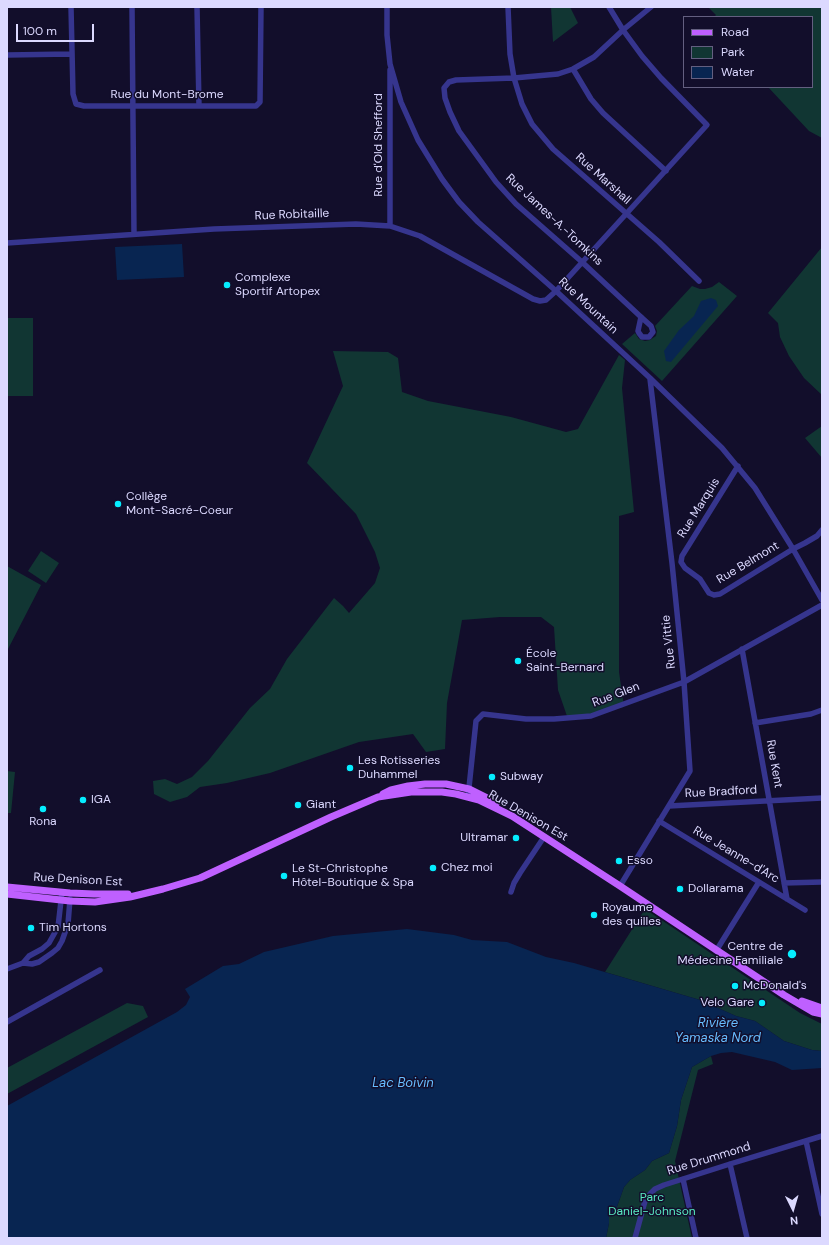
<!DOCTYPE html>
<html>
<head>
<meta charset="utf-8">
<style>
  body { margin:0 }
  #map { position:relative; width:829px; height:1245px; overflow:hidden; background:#120e2b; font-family:"DM Sans",sans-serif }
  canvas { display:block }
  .frame { position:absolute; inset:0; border:8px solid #dcd9ff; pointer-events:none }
  .legend { position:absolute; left:683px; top:16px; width:130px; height:72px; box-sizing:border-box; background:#120e2b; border:1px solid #635f80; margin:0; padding:5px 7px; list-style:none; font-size:12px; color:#dcd9ff }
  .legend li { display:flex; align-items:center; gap:8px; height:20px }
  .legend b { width:20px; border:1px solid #635f80 }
  .north { position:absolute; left:773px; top:1189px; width:40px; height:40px; -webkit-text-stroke:3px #120e2b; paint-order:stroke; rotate:175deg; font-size:11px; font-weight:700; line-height:16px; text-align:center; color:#dcd9ff }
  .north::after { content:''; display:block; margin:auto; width:14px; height:18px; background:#dcd9ff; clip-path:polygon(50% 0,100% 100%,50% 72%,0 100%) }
  .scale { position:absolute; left:16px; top:24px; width:78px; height:18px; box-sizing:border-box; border:2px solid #dcd9ff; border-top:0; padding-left:5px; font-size:12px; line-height:14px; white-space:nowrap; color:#dcd9ff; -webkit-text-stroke:3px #120e2b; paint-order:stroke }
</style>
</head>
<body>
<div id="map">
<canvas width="829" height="1245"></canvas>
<div class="frame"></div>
<ul class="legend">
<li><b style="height:5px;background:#bf60ff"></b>Road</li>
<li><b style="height:11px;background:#113633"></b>Park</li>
<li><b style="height:11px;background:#082551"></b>Water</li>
</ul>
<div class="north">N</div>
<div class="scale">100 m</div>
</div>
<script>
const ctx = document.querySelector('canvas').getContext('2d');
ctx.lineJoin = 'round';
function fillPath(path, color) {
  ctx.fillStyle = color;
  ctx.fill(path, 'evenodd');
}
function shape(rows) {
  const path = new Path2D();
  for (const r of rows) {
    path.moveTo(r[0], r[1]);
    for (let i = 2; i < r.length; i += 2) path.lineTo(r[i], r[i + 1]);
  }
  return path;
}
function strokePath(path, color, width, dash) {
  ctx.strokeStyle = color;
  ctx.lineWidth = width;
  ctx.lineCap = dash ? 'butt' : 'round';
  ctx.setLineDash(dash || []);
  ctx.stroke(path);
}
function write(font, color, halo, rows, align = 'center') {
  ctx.font = font + ' "DM Sans",sans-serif';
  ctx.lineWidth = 3;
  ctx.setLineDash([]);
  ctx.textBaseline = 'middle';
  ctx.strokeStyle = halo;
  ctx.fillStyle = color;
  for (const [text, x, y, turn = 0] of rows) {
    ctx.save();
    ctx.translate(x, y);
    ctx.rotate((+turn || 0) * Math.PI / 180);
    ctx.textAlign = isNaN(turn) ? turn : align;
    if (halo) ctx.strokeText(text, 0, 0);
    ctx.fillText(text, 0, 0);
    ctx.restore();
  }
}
fillPath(shape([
  [551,7,570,7,578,23,553,42],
  [708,7,822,7,822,138,809,131,768,87,812,87,812,17,714,17,716,15],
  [822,247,822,395,804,378,789,356,780,337,778,323,768,313],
  [719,282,737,296,662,381,622,344,635,333,639,339,645,341,650,340,656,336,657,331,655,326,692,286,700,289,705,289,712,287],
  [7,318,33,318,33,396,7,396],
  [333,351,388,352,398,358,402,392,428,401,511,417,566,432,578,429,619,355,625,360,622,388,634,512,619,516,619,672,624,707,568,719,558,690,554,627,541,617,500,617,462,620,447,703,445,749,426,752,413,734,359,742,270,773,227,783,200,787,187,797,170,802,154,794,153,781,165,779,177,784,192,777,208,761,250,708,270,689,287,659,334,598,343,606,349,613,375,583,380,568,375,552,356,514,307,463,343,386],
  [822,426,822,458,805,438],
  [41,551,59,563,46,583,28,571],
  [7,566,41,585,7,651],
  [7,771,15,772,11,813,7,813],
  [645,909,800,1013,822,1024,822,1051,812,1050,784,1041,755,1021,736,1016,700,1000,605,972],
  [127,1003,143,1006,148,1017,7,1094,7,1068],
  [711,1056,713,1064,698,1070,675,1161,692,1238,606,1238,609,1223,609,1216,614,1215,624,1187,630,1180,645,1170,652,1161,669,1153,677,1126,681,1100,692,1067]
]), '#113633');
fillPath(shape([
  [182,244,184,277,117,280,115,247],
  [711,298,716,300,718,306,671,362,666,361,664,351,679,330,694,316,701,301],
  [407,929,454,935,472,940,507,942,546,957,574,963,700,1000,736,1016,755,1021,784,1041,812,1050,822,1051,822,1068,792,1070,775,1062,732,1052,721,1053,711,1056,692,1067,681,1100,677,1126,669,1153,652,1161,645,1170,630,1180,624,1187,614,1215,609,1216,609,1223,606,1238,7,1238,7,1106,177,1012,186,1005,190,997,185,989,223,966,239,964,264,952,333,936]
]), '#082551');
strokePath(shape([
  [71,7,73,94,76,104,84,106,256,106,260,102,261,7],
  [132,7,134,234],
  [197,7,199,106],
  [387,7,387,35,390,64,401,102,418,140,442,179,459,202,478,222,556,291,650,378,722,448,755,488,793,549,822,600],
  [508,7,510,54,514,78,522,104,532,124,553,149,659,242,699,281],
  [7,55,71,54],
  [573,69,591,99,603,113,666,171],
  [390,70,390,226],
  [7,243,214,229,356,224,390,226,420,236,533,299,540,301,546,300,556,291,707,125,661,78,642,56,623,30,609,7],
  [641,317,638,331,639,333,642,337,649,337,653,332,651,326,641,317,582,262,516,204,496,182,459,131,450,112,445,98,444,88,449,82,456,80,514,78,558,74,573,69,594,57,623,30,651,7],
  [738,466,682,556,681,562,685,568,700,579,709,593,714,595,720,594,793,549,805,543,817,536,822,530],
  [742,649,787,899],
  [755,723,811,714,822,710],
  [468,797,476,721,483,714,526,719,554,719,591,716,684,682,822,605],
  [669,806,822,798],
  [659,821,805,910],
  [784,883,822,882],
  [620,886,690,771,684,682,672,563,650,379],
  [511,892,514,883,520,873,544,837],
  [716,951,759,882],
  [23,963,32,964,39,962,52,953,58,948,62,941,68,924,70,899],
  [7,969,23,963,29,956,42,949,49,943,58,927,62,892],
  [7,1022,100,970],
  [806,1141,822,1214],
  [730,1164,747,1238],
  [683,1179,696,1238],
  [635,1238,645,1201,650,1194,655,1189,664,1185,730,1164,822,1136]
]), '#36358e', 5.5);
strokePath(shape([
  [383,794,391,790,408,786,425,784,446,784,469,789,487,798,496,804],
  [7,887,70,893,94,894,128,894],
  [7,894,70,901,95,902,130,897,163,889,200,878,331,817,378,797,411,792,442,792,456,794,479,800,512,816,620,886,784,995,813,1012,822,1014],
  [802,1001,822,1008]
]), '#bf60ff', 7);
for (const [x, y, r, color] of [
  [227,285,4,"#05edff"],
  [118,504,4,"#05edff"],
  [518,661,4,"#05edff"],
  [350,768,4,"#05edff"],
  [492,777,4,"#05edff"],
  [83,800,4,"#05edff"],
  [298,805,4,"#05edff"],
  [43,809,4,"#05edff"],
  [516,838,4,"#05edff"],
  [619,861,4,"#05edff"],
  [433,868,4,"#05edff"],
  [284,876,4,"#05edff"],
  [680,889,4,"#05edff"],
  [594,915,4,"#05edff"],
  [31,928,4,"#05edff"],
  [792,954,5,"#05edff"],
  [735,986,4,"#05edff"],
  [762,1003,4,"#05edff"]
]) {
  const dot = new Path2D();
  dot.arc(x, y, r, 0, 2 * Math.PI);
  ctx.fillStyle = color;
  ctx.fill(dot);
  strokePath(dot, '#120e2b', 1.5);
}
write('12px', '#dcd9ff', '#120e2b', [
  ["Rue du Mont-Brome",167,95],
  ["Rue d'Old Shefford",379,145,-90],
  ["Rue Marshall",603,179,42],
  ["Rue Robitaille",292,215,-2],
  ["Rue James-A.-Tomkins",554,220,43],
  ["Rue Mountain",588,306,43],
  ["Rue Marquis",699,508,-58],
  ["Rue Belmont",748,563,-31],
  ["Rue Vittie",669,642,-96],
  ["Rue Glen",616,695,-21],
  ["Rue Kent",774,764,80],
  ["Rue Bradford",721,792,-3],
  ["Rue Denison Est",528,816,30],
  ["Rue Jeanne-d'Arc",736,855,31],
  ["Rue Denison Est",78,880,3],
  ["Rue Drummond",709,1159,-17]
]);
write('12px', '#dcd9ff', '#120e2b', [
  ["Complexe",235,278],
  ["Sportif Artopex",235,292],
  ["Collège",126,497],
  ["Mont-Sacré-Coeur",126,511],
  ["École",526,654],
  ["Saint-Bernard",526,668],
  ["Les Rotisseries",358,761],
  ["Duhammel",358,775],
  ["Subway",500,777],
  ["IGA",91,800],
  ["Giant",306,805],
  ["Rona",43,822,"center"],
  ["Ultramar",508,838,"right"],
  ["Esso",627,861],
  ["Chez moi",441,868],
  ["Le St-Christophe",292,869],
  ["Hôtel-Boutique & Spa",292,883],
  ["Dollarama",688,889],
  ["Royaume",602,908],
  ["des quilles",602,922],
  ["Tim Hortons",39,928],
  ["Centre de",783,947,"right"],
  ["Médecine Familiale",783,961,"right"],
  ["McDonald's",743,986],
  ["Velo Gare",754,1003,"right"]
], 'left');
write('12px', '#59eac2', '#120e2b', [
  ["Parc",652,1198],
  ["Daniel-Johnson",652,1212]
]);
write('italic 13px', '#67bdff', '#120e2b', [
  ["Rivière",718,1024],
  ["Yamaska Nord",718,1039],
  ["Lac Boivin",403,1084]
]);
</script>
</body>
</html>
